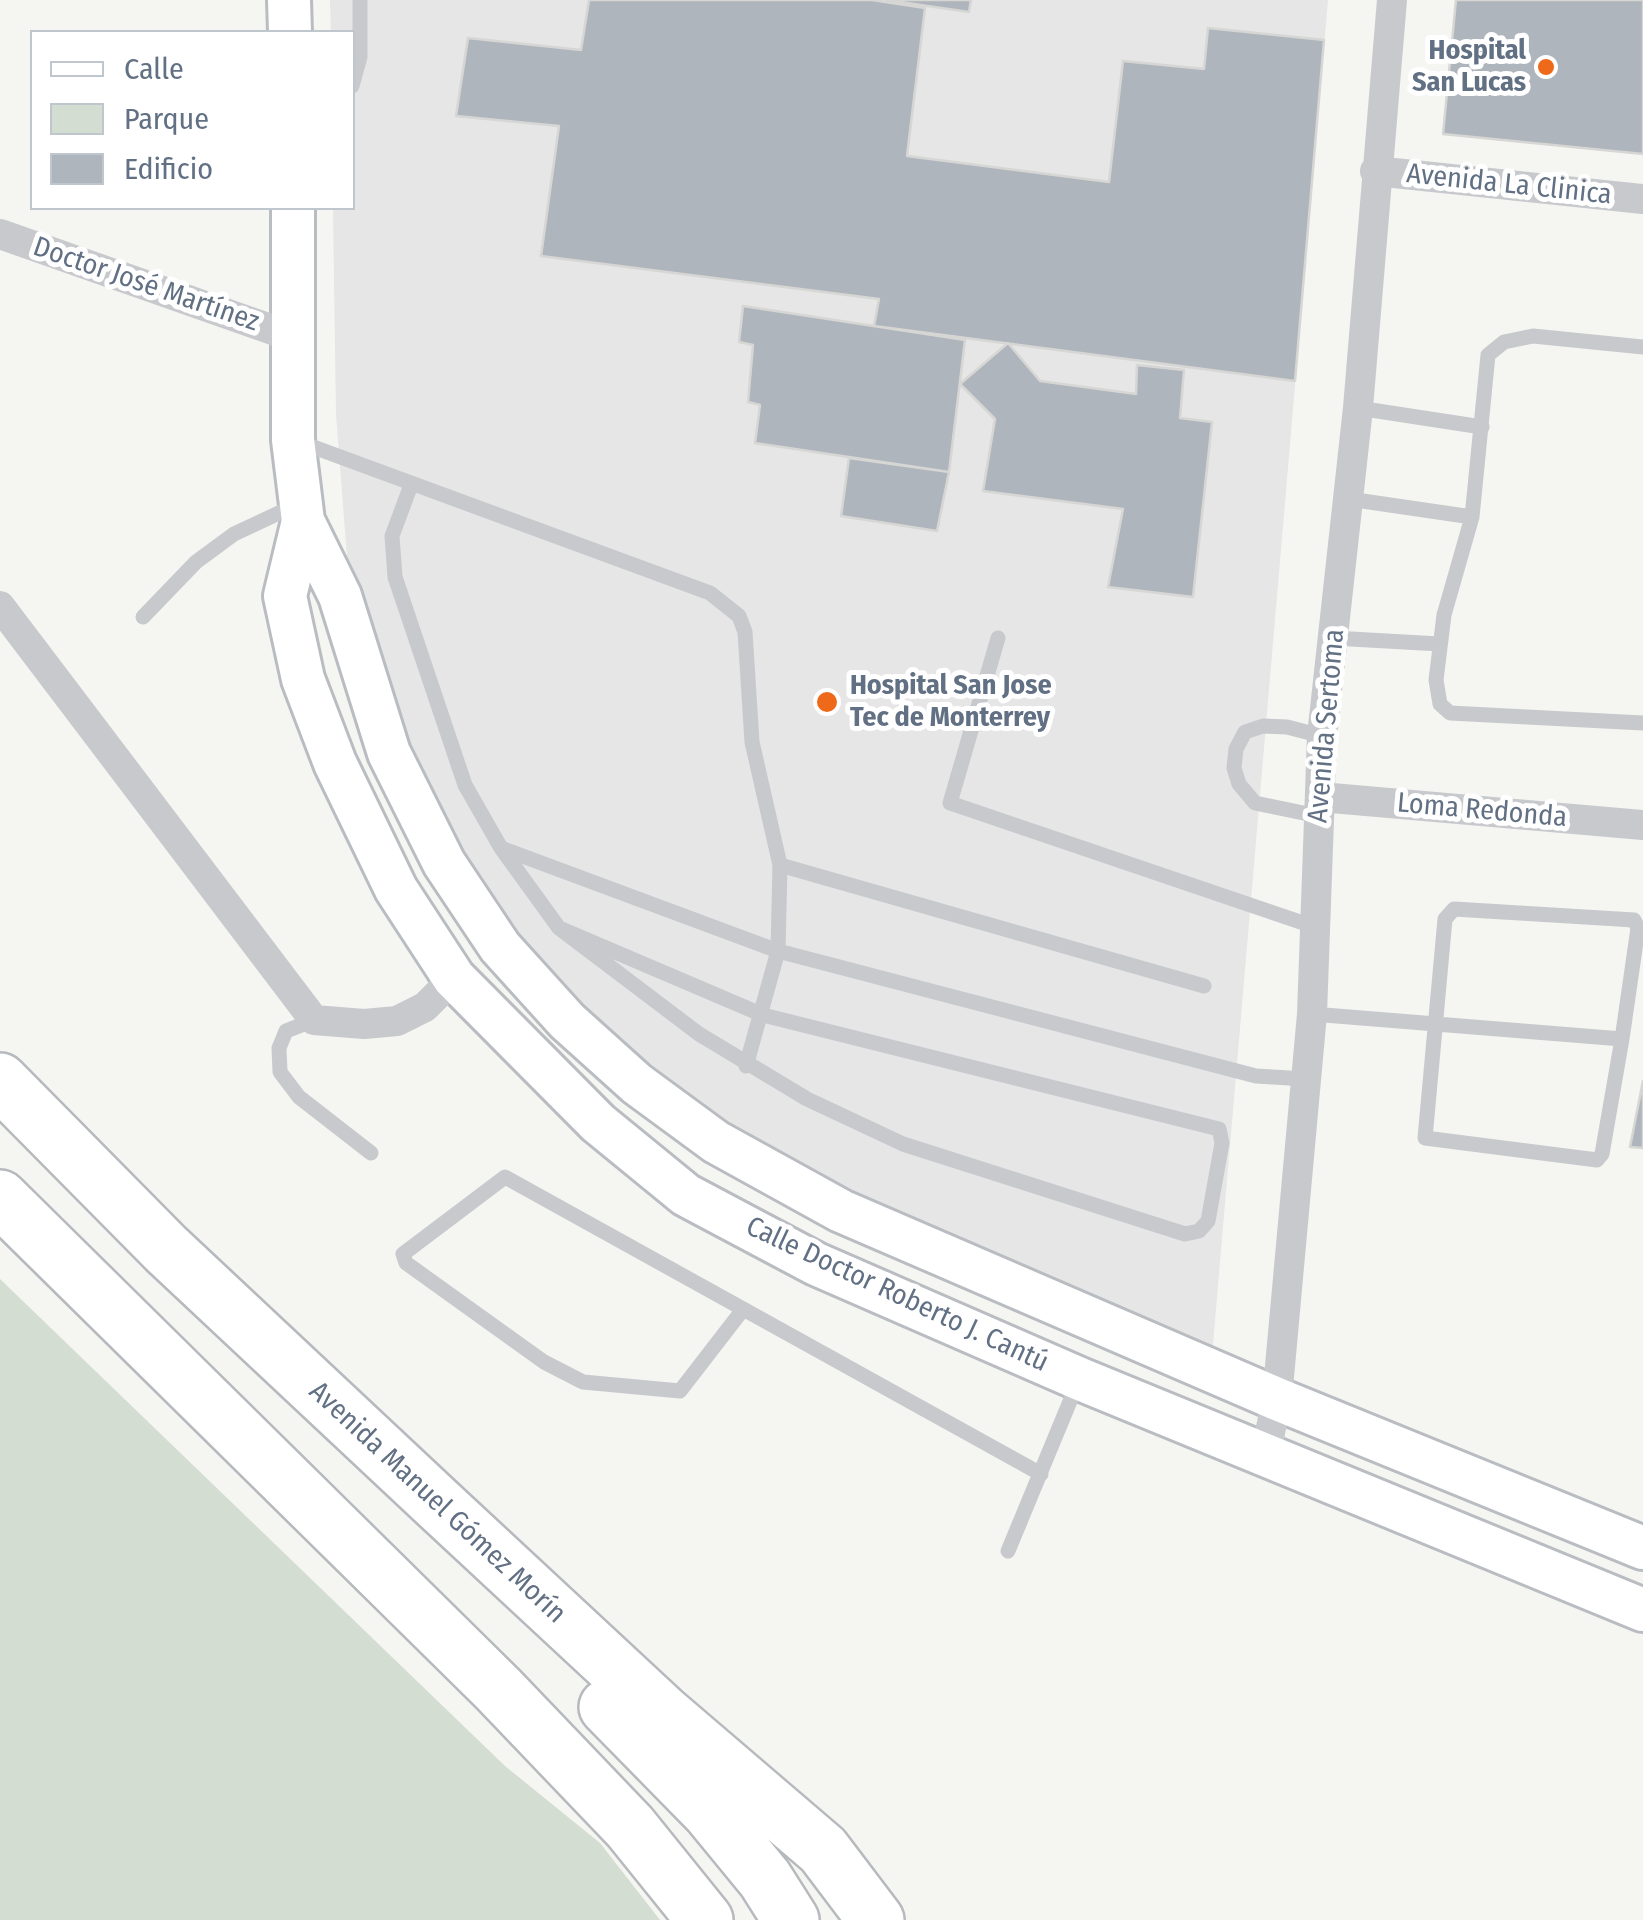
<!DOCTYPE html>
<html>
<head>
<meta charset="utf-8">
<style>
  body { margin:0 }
  #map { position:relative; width:1643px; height:1920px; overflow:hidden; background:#f5f5f1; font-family:"Fira Sans Condensed",sans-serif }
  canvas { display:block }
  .legend { position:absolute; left:30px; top:30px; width:325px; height:180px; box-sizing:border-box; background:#fff; border:2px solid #c0c6ce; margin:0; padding:12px 18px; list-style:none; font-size:30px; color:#627084 }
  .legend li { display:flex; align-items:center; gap:20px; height:50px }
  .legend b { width:50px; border:2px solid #c0c6ce }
</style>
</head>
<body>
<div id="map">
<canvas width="1643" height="1920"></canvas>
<ul class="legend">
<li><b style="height:12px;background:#fff"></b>Calle</li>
<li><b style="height:28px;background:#d4ddd2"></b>Parque</li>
<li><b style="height:28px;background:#afb5bc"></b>Edificio</li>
</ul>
</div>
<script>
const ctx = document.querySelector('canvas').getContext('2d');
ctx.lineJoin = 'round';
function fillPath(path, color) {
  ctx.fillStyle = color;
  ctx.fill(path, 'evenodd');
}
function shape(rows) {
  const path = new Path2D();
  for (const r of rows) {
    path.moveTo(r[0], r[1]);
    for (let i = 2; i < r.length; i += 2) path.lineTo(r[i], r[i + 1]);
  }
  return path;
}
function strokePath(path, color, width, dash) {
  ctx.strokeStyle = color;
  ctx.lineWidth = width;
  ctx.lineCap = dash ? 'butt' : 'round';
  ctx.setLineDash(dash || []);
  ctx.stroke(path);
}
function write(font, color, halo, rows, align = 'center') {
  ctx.font = font + ' "Fira Sans Condensed",sans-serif';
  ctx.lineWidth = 10;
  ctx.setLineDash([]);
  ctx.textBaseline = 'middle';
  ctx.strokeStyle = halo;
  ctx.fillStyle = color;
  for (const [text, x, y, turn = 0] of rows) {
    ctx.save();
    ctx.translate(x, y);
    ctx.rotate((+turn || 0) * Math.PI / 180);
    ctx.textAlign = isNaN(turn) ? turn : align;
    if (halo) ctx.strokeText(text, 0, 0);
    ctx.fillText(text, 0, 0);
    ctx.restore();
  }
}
fillPath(shape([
  [330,0,1328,0,1212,1355,809,1187,623,1060,538,980,422,797,351,608,336,414,333,208,352,208,352,32,331,32]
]), '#e5e6e5');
fillPath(shape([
  [0,1279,505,1766,600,1843,660,1920,0,1920]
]), '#d4ddd2');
const building = shape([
  [589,0,872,0,925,8,907,156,1109,182,1123,61,1204,69,1208,28,1324,40,1295,381,874,326,879,299,541,256,559,126,456,116,468,38,581,50,589,0],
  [886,0,971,0,969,12,886,0],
  [1456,0,1643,0,1643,154,1443,134,1456,0],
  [743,306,965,340,949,472,755,443,760,405,748,402,753,345,739,342,743,306],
  [1008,343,1040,381,1136,394,1137,365,1184,370,1180,418,1212,422,1193,597,1108,587,1123,509,983,491,995,419,960,384,1008,343],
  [849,458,949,472,937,531,841,516,849,458],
  [1643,1081,1643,1148,1630,1147,1643,1081]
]);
fillPath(building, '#afb5bc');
strokePath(building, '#d6d6d4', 2.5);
const secondary = shape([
  [289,0,290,32],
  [293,208,293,440,303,521,340,596,389,753,444,863,500,947,567,1021,637,1084,716,1142,841,1211,1277,1399,1643,1548],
  [303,521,285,596,303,679,335,763,396,889,454,978,598,1123,686,1195,816,1264,1080,1379,1643,1610]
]);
const highway = shape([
  [0,1081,166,1249,437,1503,663,1713,823,1850,876,1920],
  [0,1198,498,1689,630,1827,705,1920],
  [607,1707,710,1812,765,1879,791,1920]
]);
strokePath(secondary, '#b9bcc1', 48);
strokePath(highway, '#b6b9bd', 60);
strokePath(shape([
  [352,86,360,57,360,0],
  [1643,347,1533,336,1504,342,1488,355,1472,517,1444,615,1436,680,1440,704,1450,713,1643,723],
  [1358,408,1482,427],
  [297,441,710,593,739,616,745,632,752,742,780,865,778,951,746,1066],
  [411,485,392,536,395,577,465,785,501,848,778,951,1256,1076,1306,1079],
  [1349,499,1472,517],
  [143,617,196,562,234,534,296,505],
  [998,638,950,803,1318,928],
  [1333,638,1440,644],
  [1318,816,1255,803,1239,784,1234,768,1236,749,1245,732,1263,726,1287,727,1322,736],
  [501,848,559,928,699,1034,807,1099,903,1144,1185,1234,1199,1231,1208,1221,1222,1143,1219,1129,763,1015,559,928],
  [780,865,1204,986],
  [1454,909,1634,920,1638,928,1622,1039,1602,1154,1597,1160,1425,1138,1445,919,1454,909],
  [1312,1014,1622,1039],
  [314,1020,286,1031,279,1048,280,1072,299,1097,371,1153],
  [741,1312,680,1391,583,1382,544,1362,406,1263,403,1254,505,1177,1041,1474],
  [1008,1551,1078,1382]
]), '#c7c9cd', 15);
strokePath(shape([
  [1375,171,1643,199],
  [0,234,293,337],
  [0,606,314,1020,364,1024,397,1021,425,1007,454,978],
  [1320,797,1643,825],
  [1266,1452,1277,1399,1312,1014,1322,736,1358,408,1392,0]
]), '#c7c9cd', 30);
strokePath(secondary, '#fff', 42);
strokePath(highway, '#fff', 55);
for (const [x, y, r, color] of [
  [1546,67,10,"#ee6919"],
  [827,702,12,"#ee6919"]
]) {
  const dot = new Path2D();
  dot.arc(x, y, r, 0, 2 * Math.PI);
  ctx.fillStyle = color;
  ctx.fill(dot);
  strokePath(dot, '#fff', 4);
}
write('bold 28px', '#627084', '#fff', [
  ["Hospital",1526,51],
  ["San Lucas",1526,83],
  ["Hospital San Jose",850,686,"left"],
  ["Tec de Monterrey",850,718,"left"]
], 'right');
write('28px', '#627084', '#fff', [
  ["Avenida La Clinica",1509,185,6],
  ["Doctor José Martínez",146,285,19],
  ["Avenida Sertoma",1327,726,-85],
  ["Loma Redonda",1482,811,5],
  ["Calle Doctor Roberto J. Cantú",897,1295,25],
  ["Avenida Manuel Gómez Morín",437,1503,43]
]);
</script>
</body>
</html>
